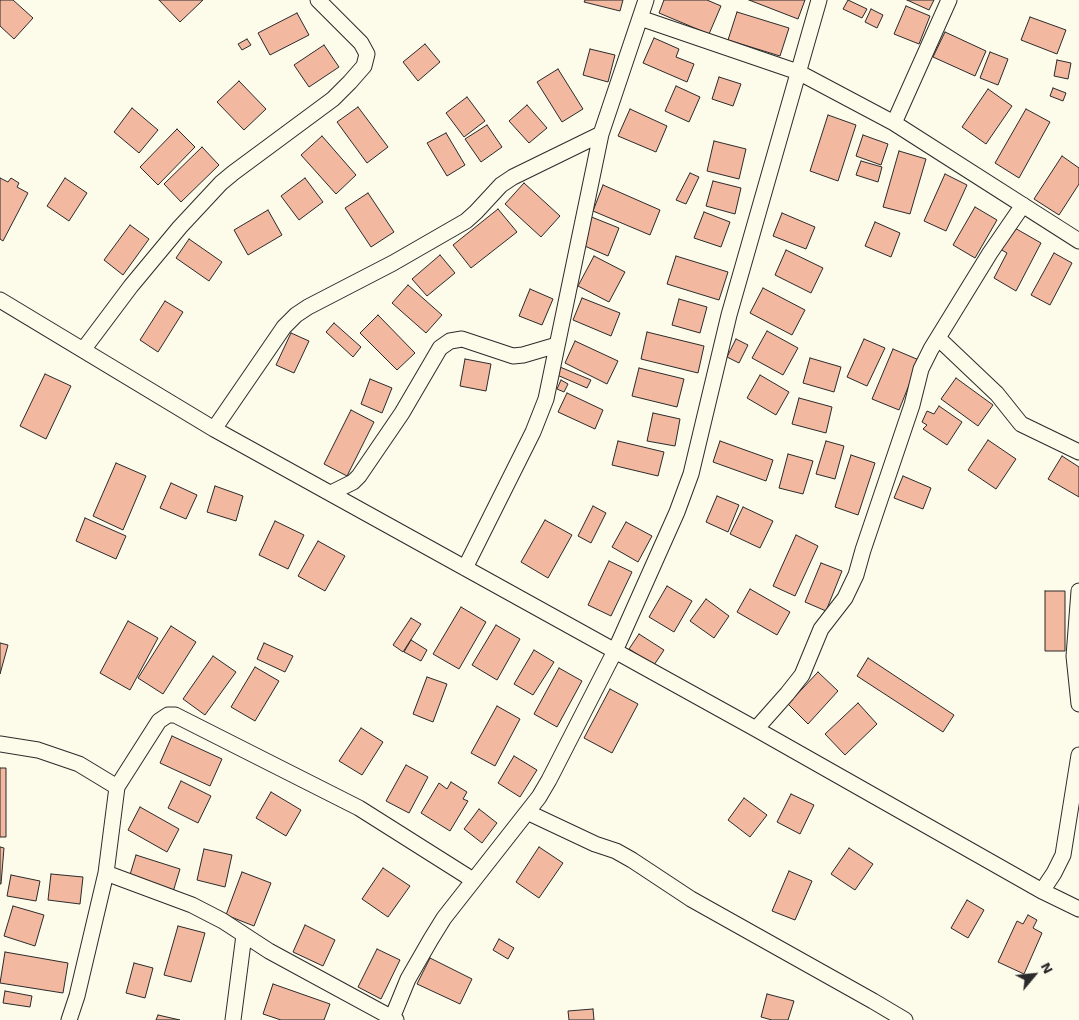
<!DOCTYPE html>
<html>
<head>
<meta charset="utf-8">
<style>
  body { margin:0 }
  #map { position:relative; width:1079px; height:1020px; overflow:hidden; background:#fdfbea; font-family:"Work Sans",sans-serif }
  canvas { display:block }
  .north { position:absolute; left:1009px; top:950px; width:50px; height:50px; -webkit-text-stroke:4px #fdfbea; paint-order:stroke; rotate:62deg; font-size:14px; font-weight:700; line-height:20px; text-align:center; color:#2b2b2b }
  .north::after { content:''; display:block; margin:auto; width:18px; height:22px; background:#2b2b2b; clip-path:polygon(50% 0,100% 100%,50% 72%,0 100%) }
</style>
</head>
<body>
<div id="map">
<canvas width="1079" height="1020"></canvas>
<div class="north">N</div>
</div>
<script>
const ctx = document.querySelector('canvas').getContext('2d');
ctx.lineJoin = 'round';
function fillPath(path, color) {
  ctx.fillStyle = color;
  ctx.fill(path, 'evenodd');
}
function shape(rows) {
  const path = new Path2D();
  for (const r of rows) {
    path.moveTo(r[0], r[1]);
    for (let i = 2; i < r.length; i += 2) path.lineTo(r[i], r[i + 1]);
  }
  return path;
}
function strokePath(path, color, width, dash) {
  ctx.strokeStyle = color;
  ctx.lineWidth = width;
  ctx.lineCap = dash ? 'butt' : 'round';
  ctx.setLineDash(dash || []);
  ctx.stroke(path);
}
const building = shape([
  [0,0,13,0,33,18,14,39,0,26,0,0],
  [159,0,203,0,180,22,159,0],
  [585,0,623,0,620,11,584,2,585,0],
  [664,0,707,0,721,6,709,34,659,13,664,0],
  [749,0,805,0,798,19,749,0],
  [848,0,867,9,862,18,843,9,848,0],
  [907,0,934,0,929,10,907,0],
  [906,6,930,16,919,44,894,34,906,6],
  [871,9,883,15,877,28,865,22,871,9],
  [737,12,789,28,780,56,728,40,737,12],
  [297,13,309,35,270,55,258,33,297,13],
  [1030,17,1066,30,1057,54,1021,40,1030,17],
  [945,32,986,51,975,76,933,57,945,32],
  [654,38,679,49,676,57,694,64,687,82,643,63,654,38],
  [247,39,251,45,242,50,238,44,247,39],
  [425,44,440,62,418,81,403,62,425,44],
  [324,45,339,67,309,87,294,65,324,45],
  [590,49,615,55,608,82,583,75,590,49],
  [990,52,1008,59,998,85,980,78,990,52],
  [1057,60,1071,63,1068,79,1054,76,1057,60],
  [558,69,583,109,562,122,537,82,558,69],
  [719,77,741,84,733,106,712,99,719,77],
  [239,81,266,109,244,130,217,102,239,81],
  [676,86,700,97,689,122,665,111,676,86],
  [1053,88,1066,93,1063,101,1050,96,1053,88],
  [988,89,1012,106,986,144,962,127,988,89],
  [467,97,485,121,464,137,446,113,467,97],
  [527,105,547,128,529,143,509,121,527,105],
  [358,107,388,147,367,163,337,122,358,107],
  [132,108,158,130,139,153,114,132,132,108],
  [630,109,667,126,656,152,618,136,630,109],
  [1026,109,1050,122,1019,178,995,163,1026,109],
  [828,115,856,125,838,181,810,171,828,115],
  [487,125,502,147,481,162,465,139,487,125],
  [177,129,195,147,158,185,140,167,177,129],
  [446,133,465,165,447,176,427,143,446,133],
  [863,135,888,144,881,165,856,156,863,135],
  [322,136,356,175,336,194,301,155,322,136],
  [714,141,746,149,739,179,707,171,714,141],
  [202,147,219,165,181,202,164,184,202,147],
  [899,151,926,159,910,214,883,207,899,151],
  [1062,156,1079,168,1079,184,1059,215,1034,199,1062,156],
  [861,161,882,167,878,182,856,175,861,161],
  [690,173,699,177,686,204,676,200,690,173],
  [945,174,967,185,946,231,924,221,945,174],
  [0,178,8,182,11,178,19,183,17,187,28,193,3,241,0,239,0,178],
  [65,178,87,193,69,221,47,206,65,178],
  [305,178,323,202,299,220,281,196,305,178],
  [713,181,741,188,735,214,706,206,713,181],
  [524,183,560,216,541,237,505,204,524,183],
  [603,185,660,210,650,235,593,211,603,185],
  [368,193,394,232,371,247,345,208,368,193],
  [975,207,997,220,975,258,953,245,975,207],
  [498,209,517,232,471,268,453,245,498,209],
  [268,210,282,235,248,255,234,230,268,210],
  [704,212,730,222,721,247,694,238,704,212],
  [782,213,815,227,806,249,773,236,782,213],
  [589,216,619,228,608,256,580,244,589,216],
  [875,222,900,233,891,257,865,246,875,222],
  [130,225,149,239,123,275,104,260,130,225],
  [1013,227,1041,243,1016,291,994,278,1007,253,1000,249,1013,227],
  [189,239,222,262,209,281,176,258,189,239],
  [786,250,823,268,811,293,775,275,786,250],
  [1054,253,1072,263,1050,305,1031,295,1054,253],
  [440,255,455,273,427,296,412,279,440,255],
  [594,256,625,272,609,302,578,286,594,256],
  [676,256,728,272,719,300,667,284,676,256],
  [408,285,442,315,426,333,392,303,408,285],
  [763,288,805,310,792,335,750,313,763,288],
  [530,289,553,299,542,325,519,316,530,289],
  [582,298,620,313,611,336,573,320,582,298],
  [679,299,707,307,700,333,672,325,679,299],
  [165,301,183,312,158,352,140,340,165,301],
  [378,315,415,353,397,370,360,333,378,315],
  [334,323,361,347,353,357,326,332,334,323],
  [767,331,798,348,783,375,752,358,767,331],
  [647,332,704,346,698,373,641,359,647,332],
  [291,333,309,341,294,373,276,365,291,333],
  [736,339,748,345,739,363,727,357,736,339],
  [864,339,885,348,867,386,847,377,864,339],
  [575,341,618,361,607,384,565,363,575,341],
  [893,349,919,360,899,410,872,399,893,349],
  [810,358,841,367,834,392,803,383,810,358],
  [465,359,491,364,486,391,460,386,465,359],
  [560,367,591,380,587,388,557,375,560,367],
  [639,368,684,379,677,407,632,396,639,368],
  [45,374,71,386,46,439,20,426,45,374],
  [760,375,789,392,776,415,747,398,760,375],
  [956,378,993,405,978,426,941,399,956,378],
  [370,379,392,388,382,413,361,404,370,379],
  [561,380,568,384,564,392,557,389,561,380],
  [567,393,603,410,595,429,558,412,567,393],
  [799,398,832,407,826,433,792,424,799,398],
  [939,406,962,422,947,445,923,429,927,425,922,422,927,411,934,414,939,406],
  [351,410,374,422,347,476,324,464,351,410],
  [653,413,680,419,675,446,647,441,653,413],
  [988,440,1016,459,996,489,968,470,988,440],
  [618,441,664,452,658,476,612,465,618,441],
  [720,441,773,460,766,481,713,462,720,441],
  [826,441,844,446,835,479,816,474,826,441],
  [788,454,813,461,803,494,779,488,788,454],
  [851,455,875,463,858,515,835,507,851,455],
  [1062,456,1079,467,1079,497,1048,479,1062,456],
  [116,463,146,476,123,530,93,516,116,463],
  [903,476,931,488,923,509,894,498,903,476],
  [171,483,197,495,186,519,160,508,171,483],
  [215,486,243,496,236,521,207,512,215,486],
  [717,496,739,505,728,532,706,522,717,496],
  [593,506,606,513,591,543,578,536,593,506],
  [743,507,773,521,760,548,730,534,743,507],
  [85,518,126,536,116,559,76,541,85,518],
  [545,520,572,535,548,578,521,562,545,520],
  [275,521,304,535,288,569,259,555,275,521],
  [626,522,652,536,638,562,612,547,626,522],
  [796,535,818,546,795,596,773,586,796,535],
  [318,541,345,556,325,591,298,576,318,541],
  [609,561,632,572,611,616,588,605,609,561],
  [821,563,842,571,826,611,805,602,821,563],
  [667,586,692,601,674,632,649,617,667,586],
  [750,589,790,612,777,635,737,612,750,589],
  [1045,591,1065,591,1065,651,1045,651,1045,591],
  [706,599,729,616,714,638,690,621,706,599],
  [461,607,486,622,459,669,433,654,461,607],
  [411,618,421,624,403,652,393,645,411,618],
  [128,621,158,638,130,690,100,673,128,621],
  [496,625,520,639,497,680,472,665,496,625],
  [171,626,196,642,163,694,138,678,171,626],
  [639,634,664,650,654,665,629,649,639,634],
  [411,640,427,650,421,661,404,652,411,640],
  [0,643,8,645,0,674,0,643],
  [264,643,293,656,285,672,257,659,264,643],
  [534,650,554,662,533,695,514,684,534,650],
  [213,656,236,672,205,715,183,699,213,656],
  [868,658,954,715,943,732,857,676,868,658],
  [255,667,279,681,255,721,231,707,255,667],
  [559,668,582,681,557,727,534,714,559,668],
  [818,672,838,691,808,724,788,704,818,672],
  [427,677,447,684,433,722,413,714,427,677],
  [610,689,638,704,612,753,584,738,610,689],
  [858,703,877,724,845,755,825,734,858,703],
  [497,706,520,719,495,766,471,753,497,706],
  [361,728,383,742,362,775,339,761,361,728],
  [172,736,222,759,210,786,160,763,172,736],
  [514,756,537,770,520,797,498,783,514,756],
  [406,765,428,777,409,813,386,801,406,765],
  [0,768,6,768,6,837,0,837,0,768],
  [181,781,211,796,198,823,168,808,181,781],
  [451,782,467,792,463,799,468,801,450,831,421,813,439,783,447,789,451,782],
  [271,792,301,810,286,836,256,818,271,792],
  [791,794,814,805,800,834,777,822,791,794],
  [744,798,767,815,750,837,728,820,744,798],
  [140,807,179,829,167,852,128,830,140,807],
  [479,809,497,823,482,843,464,829,479,809],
  [0,847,4,848,1,884,0,884,0,847],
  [539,847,563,863,539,898,516,882,539,847],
  [849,848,873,864,855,890,831,874,849,848],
  [204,849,232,855,225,887,197,880,204,849],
  [136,855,180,869,173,892,129,878,136,855],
  [383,868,410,886,388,917,362,899,383,868],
  [789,871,812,881,795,920,772,911,789,871],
  [242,872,271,883,254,926,226,915,242,872],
  [51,874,83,877,80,904,48,900,51,874],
  [11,875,40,881,36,901,7,896,11,875],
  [967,900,984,910,968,938,951,928,967,900],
  [13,906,44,915,35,946,4,936,13,906],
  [1028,915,1037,920,1033,928,1042,933,1024,974,998,962,1017,921,1023,924,1028,915],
  [305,925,335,940,323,966,293,952,305,925],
  [178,926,205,933,191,982,164,975,178,926],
  [499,939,514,948,508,959,493,950,499,939],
  [377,949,400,960,381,999,358,987,377,949],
  [5,952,68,963,63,993,0,983,5,952],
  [430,958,472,979,460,1004,417,984,430,958],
  [134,963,153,968,145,998,126,993,134,963],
  [273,984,330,1004,324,1020,281,1020,263,1014,273,984],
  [5,991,32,996,30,1007,3,1003,5,991],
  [767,994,794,1001,788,1020,772,1020,761,1017,767,994],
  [593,1009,594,1020,569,1020,568,1011,593,1009],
  [158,1015,180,1020,156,1020,158,1015]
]);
fillPath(building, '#f2b8a0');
strokePath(building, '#2b2b2b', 1);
const street = shape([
  [640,18,798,72,894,123,1079,241],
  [894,123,949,0],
  [0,300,214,429,756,729,1042,891,1079,909],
  [938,338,997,394,1021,424,1079,452],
  [83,350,131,286,180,227,221,183,233,173,333,99,350,82,364,66,367,54,361,43,318,0],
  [214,429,284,327,296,315,308,307,393,263,466,221,476,212,501,185,513,177,601,134],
  [331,493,353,482,359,476,402,413,440,348,450,341,462,339,513,356,523,355,557,345],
  [465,568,533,432,546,399,601,134,646,0],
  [1079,591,1074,656,1079,704],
  [756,729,787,694,802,675,821,629,845,598,856,575,863,550,912,405,921,369,931,349,990,253,1023,205],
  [0,744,38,750,79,764,117,787],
  [527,812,595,844,616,851,632,860,691,899,873,1001,905,1020],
  [106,873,192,905,223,921,269,951,396,1020],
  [1042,891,1054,873,1063,855,1079,755],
  [392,1018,408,979,431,939,444,918,539,797,549,780,615,651,677,512,691,474,729,315,819,0],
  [69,1020,77,996,106,873,117,787,159,721,168,715,175,715,359,808,473,880],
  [233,1020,244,935]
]);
strokePath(street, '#2b2b2b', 17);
strokePath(street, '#fdfbea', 15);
</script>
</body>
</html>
